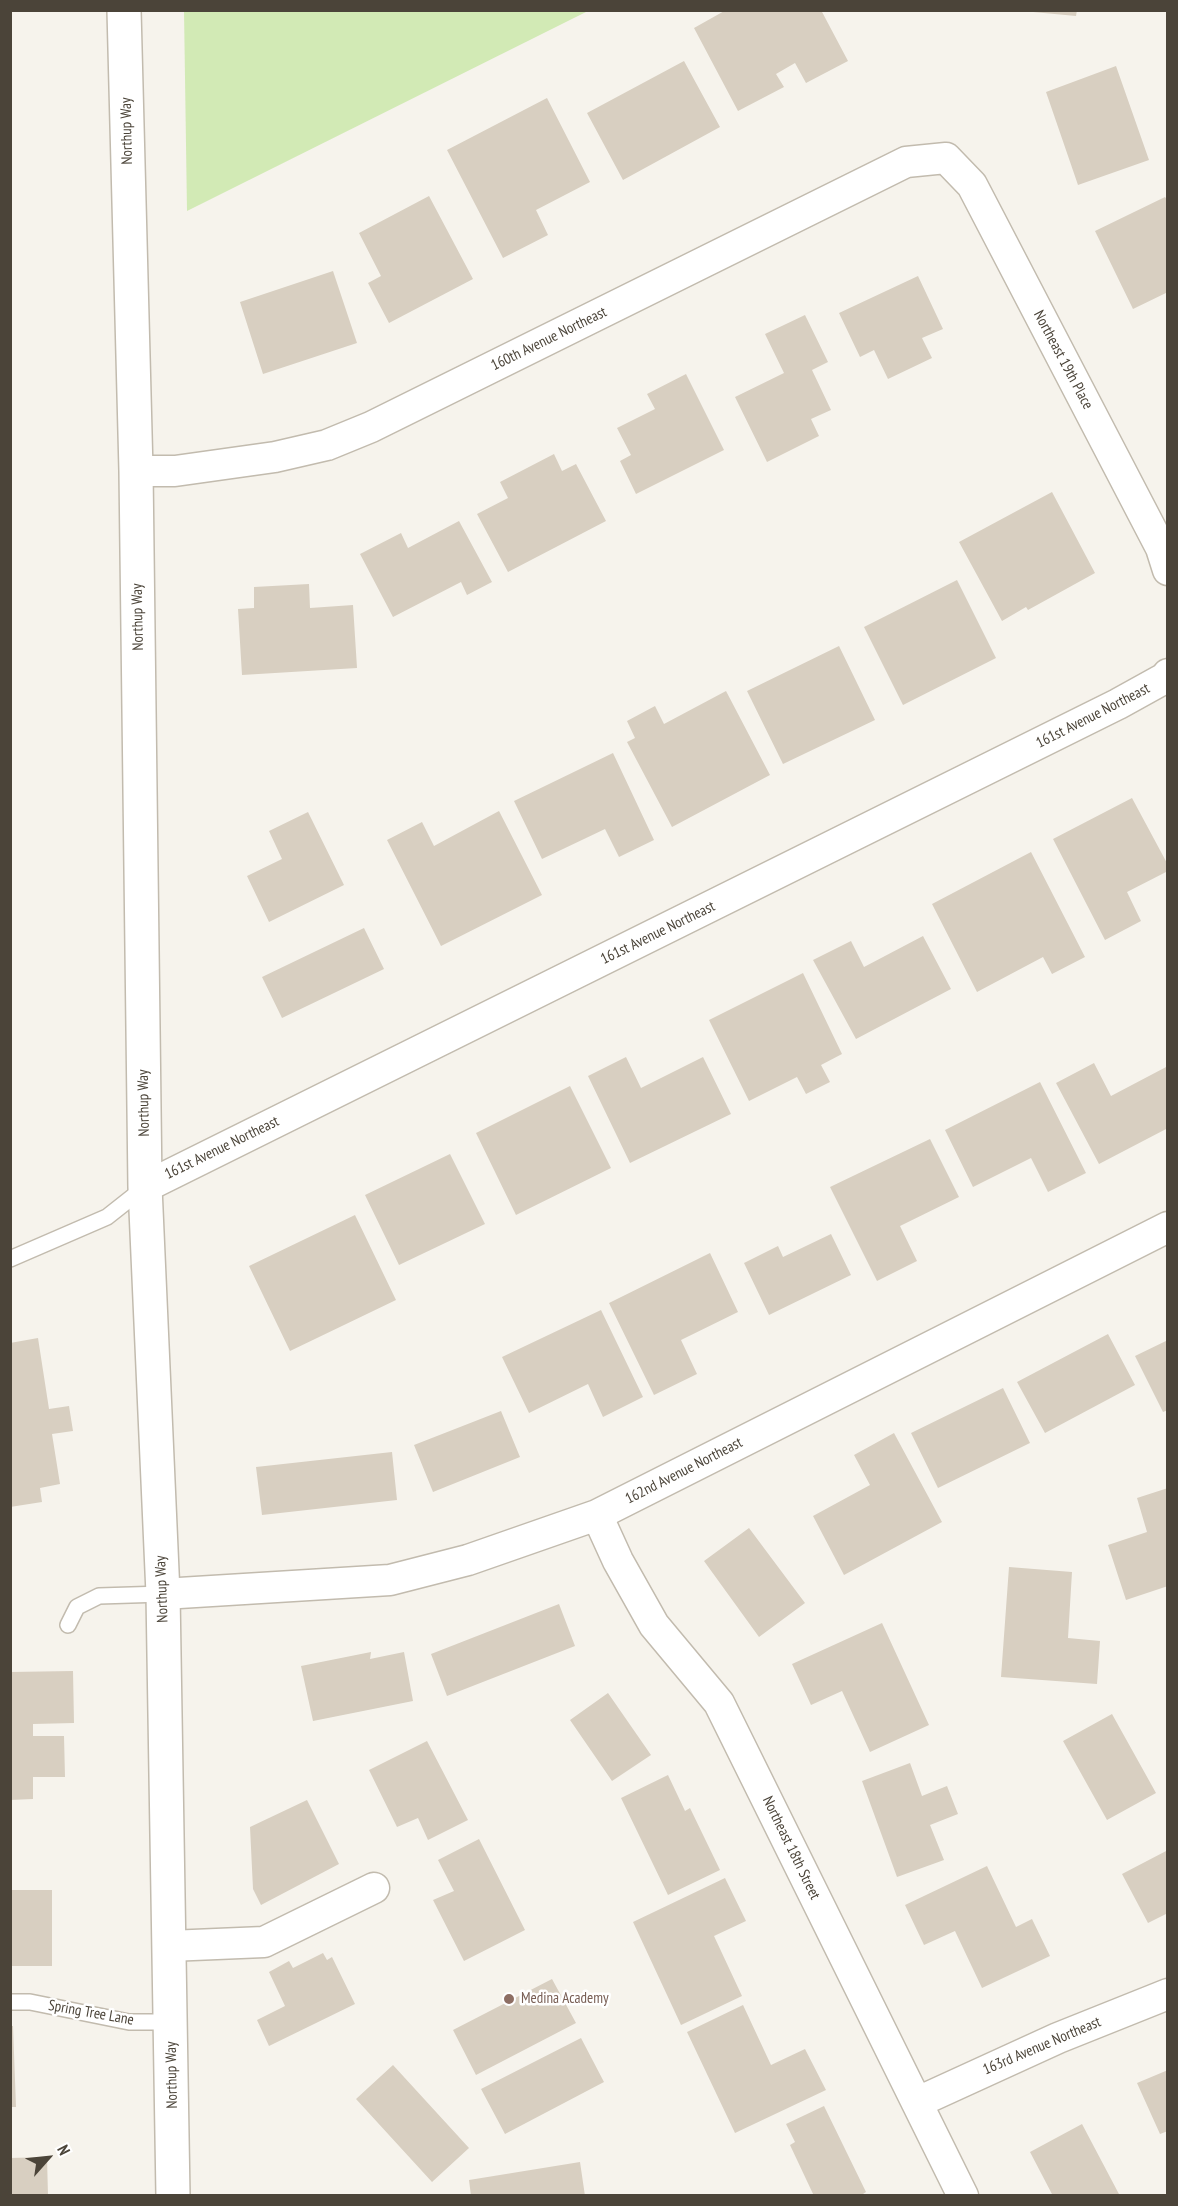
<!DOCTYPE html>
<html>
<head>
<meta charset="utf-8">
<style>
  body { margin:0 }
  #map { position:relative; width:1178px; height:2206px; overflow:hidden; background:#f6f3ec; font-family:"PT Sans Narrow",sans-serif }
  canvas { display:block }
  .frame { position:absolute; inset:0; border:12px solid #4b4439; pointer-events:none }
  .north { position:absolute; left:18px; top:2128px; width:60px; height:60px; -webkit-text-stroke:4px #fff; paint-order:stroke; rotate:63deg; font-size:16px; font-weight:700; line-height:24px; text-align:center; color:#4b4439 }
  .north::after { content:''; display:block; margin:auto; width:21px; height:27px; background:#4b4439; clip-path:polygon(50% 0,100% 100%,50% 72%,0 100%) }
</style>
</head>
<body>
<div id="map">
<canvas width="1178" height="2206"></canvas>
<div class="frame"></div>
<div class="north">N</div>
</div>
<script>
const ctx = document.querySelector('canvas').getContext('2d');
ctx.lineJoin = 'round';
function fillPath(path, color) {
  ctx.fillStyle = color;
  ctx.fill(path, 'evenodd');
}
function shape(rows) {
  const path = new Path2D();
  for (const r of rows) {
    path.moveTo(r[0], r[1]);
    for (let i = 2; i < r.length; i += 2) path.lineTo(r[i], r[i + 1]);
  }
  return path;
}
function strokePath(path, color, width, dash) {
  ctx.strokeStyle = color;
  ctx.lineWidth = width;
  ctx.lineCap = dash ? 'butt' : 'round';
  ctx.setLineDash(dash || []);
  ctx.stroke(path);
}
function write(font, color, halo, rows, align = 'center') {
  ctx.font = font + ' "PT Sans Narrow",sans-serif';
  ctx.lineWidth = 5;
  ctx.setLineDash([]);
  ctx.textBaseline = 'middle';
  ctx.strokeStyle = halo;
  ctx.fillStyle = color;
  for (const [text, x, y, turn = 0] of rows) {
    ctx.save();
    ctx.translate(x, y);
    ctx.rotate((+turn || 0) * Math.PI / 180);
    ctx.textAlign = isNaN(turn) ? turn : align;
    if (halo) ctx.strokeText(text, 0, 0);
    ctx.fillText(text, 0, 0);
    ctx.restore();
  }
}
fillPath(shape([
  [184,11,184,10,588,11,187,211]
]), '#d2eab5');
fillPath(shape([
  [726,10,821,10,848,61,806,83,795,63,776,74,784,87,738,111,694,28],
  [1033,10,1077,10,1076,16,1033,12],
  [684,61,720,127,623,180,587,113],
  [1116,66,1149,160,1078,185,1046,92],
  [547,98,590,182,536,210,548,235,503,258,447,150],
  [429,196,473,279,389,323,368,283,381,276,359,233],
  [1165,197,1168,201,1168,292,1133,309,1095,231],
  [333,271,357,343,263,374,240,302],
  [918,276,943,329,922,338,932,358,888,379,874,350,860,357,839,313],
  [805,315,828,362,812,370,831,410,811,419,819,436,767,462,735,397,784,373,765,334],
  [686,374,724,450,636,494,620,461,631,455,617,428,655,409,647,394],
  [554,454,562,471,576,464,606,521,508,572,477,514,508,498,500,482],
  [1052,492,1095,573,1028,610,1026,607,1002,621,959,542],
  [459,521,492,582,467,595,461,582,393,617,360,554,401,533,408,548],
  [957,580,996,658,903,705,864,627],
  [309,584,310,608,353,605,357,668,242,675,238,609,254,608,254,587],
  [839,646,875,720,783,764,747,691],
  [726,691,770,775,672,827,627,742,635,738,627,721,655,706,664,724],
  [613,753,654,840,619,857,605,829,542,859,514,801],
  [1132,798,1168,865,1168,871,1127,892,1141,921,1105,940,1053,839],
  [499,811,542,895,441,946,387,840,422,822,434,846],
  [308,812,344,885,269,922,247,876,282,859,269,831],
  [1031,852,1085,957,1052,974,1043,957,977,992,932,904],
  [364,928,384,969,282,1018,262,977],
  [923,936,951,989,856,1039,813,960,851,941,864,967],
  [803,973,842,1054,821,1065,830,1082,806,1094,797,1077,749,1101,709,1020],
  [626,1057,641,1088,703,1057,731,1114,630,1163,588,1076],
  [1094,1063,1111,1096,1168,1066,1168,1128,1099,1164,1056,1083],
  [1040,1082,1086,1173,1048,1192,1031,1158,973,1187,945,1130],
  [570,1086,611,1168,516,1215,476,1133],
  [930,1139,959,1197,900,1226,917,1261,877,1281,830,1187],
  [450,1154,485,1224,399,1265,365,1195],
  [355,1215,396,1300,290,1351,249,1266],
  [831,1234,851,1275,769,1315,744,1263,778,1246,783,1257],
  [710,1253,738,1312,681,1340,697,1374,654,1395,609,1303],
  [601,1310,643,1397,603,1417,588,1384,529,1413,502,1357],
  [1108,1334,1135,1385,1045,1433,1017,1382],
  [38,1338,49,1409,69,1406,73,1431,52,1434,60,1484,40,1488,42,1502,10,1507,10,1343],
  [1168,1340,1168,1410,1163,1412,1135,1356],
  [1003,1388,1030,1443,938,1488,911,1433],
  [501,1411,520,1457,433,1492,414,1445],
  [894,1433,942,1522,844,1575,813,1516,870,1485,854,1455],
  [392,1452,397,1500,262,1515,256,1467],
  [1168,1488,1168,1586,1126,1600,1108,1545,1147,1532,1137,1498],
  [749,1528,805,1603,759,1637,704,1561],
  [1009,1567,1072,1572,1068,1638,1100,1641,1097,1684,1001,1677],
  [559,1604,575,1646,447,1696,431,1654],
  [882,1623,929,1725,870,1752,842,1691,811,1705,792,1664],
  [371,1652,370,1659,404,1652,413,1701,313,1721,301,1666],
  [73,1671,74,1723,33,1724,33,1736,64,1736,65,1777,33,1777,33,1799,10,1800,10,1672],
  [608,1693,651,1755,612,1781,570,1720],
  [1112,1714,1156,1793,1107,1820,1063,1741],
  [427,1741,468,1820,428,1840,418,1818,397,1827,369,1770],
  [910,1763,922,1796,947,1786,958,1814,930,1825,944,1860,897,1877,862,1781],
  [668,1775,685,1811,690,1808,720,1870,668,1895,621,1798],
  [307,1800,339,1864,261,1905,253,1889,250,1827],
  [479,1839,525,1930,464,1961,433,1900,454,1891,438,1860],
  [1168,1850,1168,1913,1148,1923,1122,1874],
  [987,1866,1016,1927,1032,1919,1050,1956,982,1988,955,1931,924,1945,905,1905],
  [725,1878,746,1921,714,1936,742,1996,681,2025,633,1922],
  [10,1890,52,1890,52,1966,10,1966],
  [323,1953,327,1960,332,1957,355,2004,269,2046,257,2020,285,2006,269,1972,289,1961,293,1968],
  [552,1979,576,2023,476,2075,453,2030],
  [743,2005,771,2065,805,2049,826,2090,735,2133,687,2032],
  [10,2026,13,2026,16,2107,10,2107],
  [581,2038,604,2082,505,2134,481,2089],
  [393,2065,469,2148,432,2182,356,2099],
  [1168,2070,1168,2131,1160,2134,1137,2083],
  [824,2106,866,2192,860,2196,814,2196,790,2145,795,2142,786,2124],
  [1082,2124,1120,2196,1053,2196,1030,2152],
  [47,2157,48,2196,10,2196,10,2158],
  [580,2162,585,2196,471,2196,469,2180]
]), '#d8cfc1');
const service = shape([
  [10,1259,107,1217,145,1187],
  [68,1625,77,1607,99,1596,163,1594],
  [10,2002,30,2002,129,2022,171,2022]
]);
const minor = shape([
  [136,471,175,471,275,457,327,445,371,427,906,162,946,158,972,185,1161,548,1168,570],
  [145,1187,1118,704,1165,678,1168,674],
  [597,1515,618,1561,654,1625,719,1703,963,2196],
  [163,1594,390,1580,468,1560,597,1515,1168,1227],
  [169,1946,264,1942,374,1888],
  [918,2102,1058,2038,1168,1994]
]);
const tertiary = shape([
  [124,10,136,471,145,1187,163,1594,173,2196]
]);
strokePath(service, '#c2bbae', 18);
strokePath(minor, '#c2bbae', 33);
strokePath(tertiary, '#c2bbae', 36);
strokePath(service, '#fff', 15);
strokePath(minor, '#fff', 30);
strokePath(tertiary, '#fff', 33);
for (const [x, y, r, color] of [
  [509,1999,6,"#8d6e63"]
]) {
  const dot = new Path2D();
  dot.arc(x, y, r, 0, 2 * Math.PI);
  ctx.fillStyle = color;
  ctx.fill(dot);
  strokePath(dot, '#fff', 2);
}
write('15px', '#4b4439', '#fff', [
  ["Northup Way",127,131,-91],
  ["160th Avenue Northeast",549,339,-26],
  ["Northeast 19th Place",1063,360,62],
  ["Northup Way",138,617,-91],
  ["161st Avenue Northeast",1093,716,-27],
  ["161st Avenue Northeast",658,933,-26],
  ["Northup Way",144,1103,-91],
  ["161st Avenue Northeast",222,1148,-26],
  ["162nd Avenue Northeast",684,1471,-27],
  ["Northup Way",162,1589,-92],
  ["Northeast 18th Street",791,1848,64],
  ["Spring Tree Lane",91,2013,10],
  ["163rd Avenue Northeast",1042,2046,-23],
  ["Northup Way",172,2075,-91]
]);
write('15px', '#785e54', '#fff', [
  ["Medina Academy",521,1999]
], 'left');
</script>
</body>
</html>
